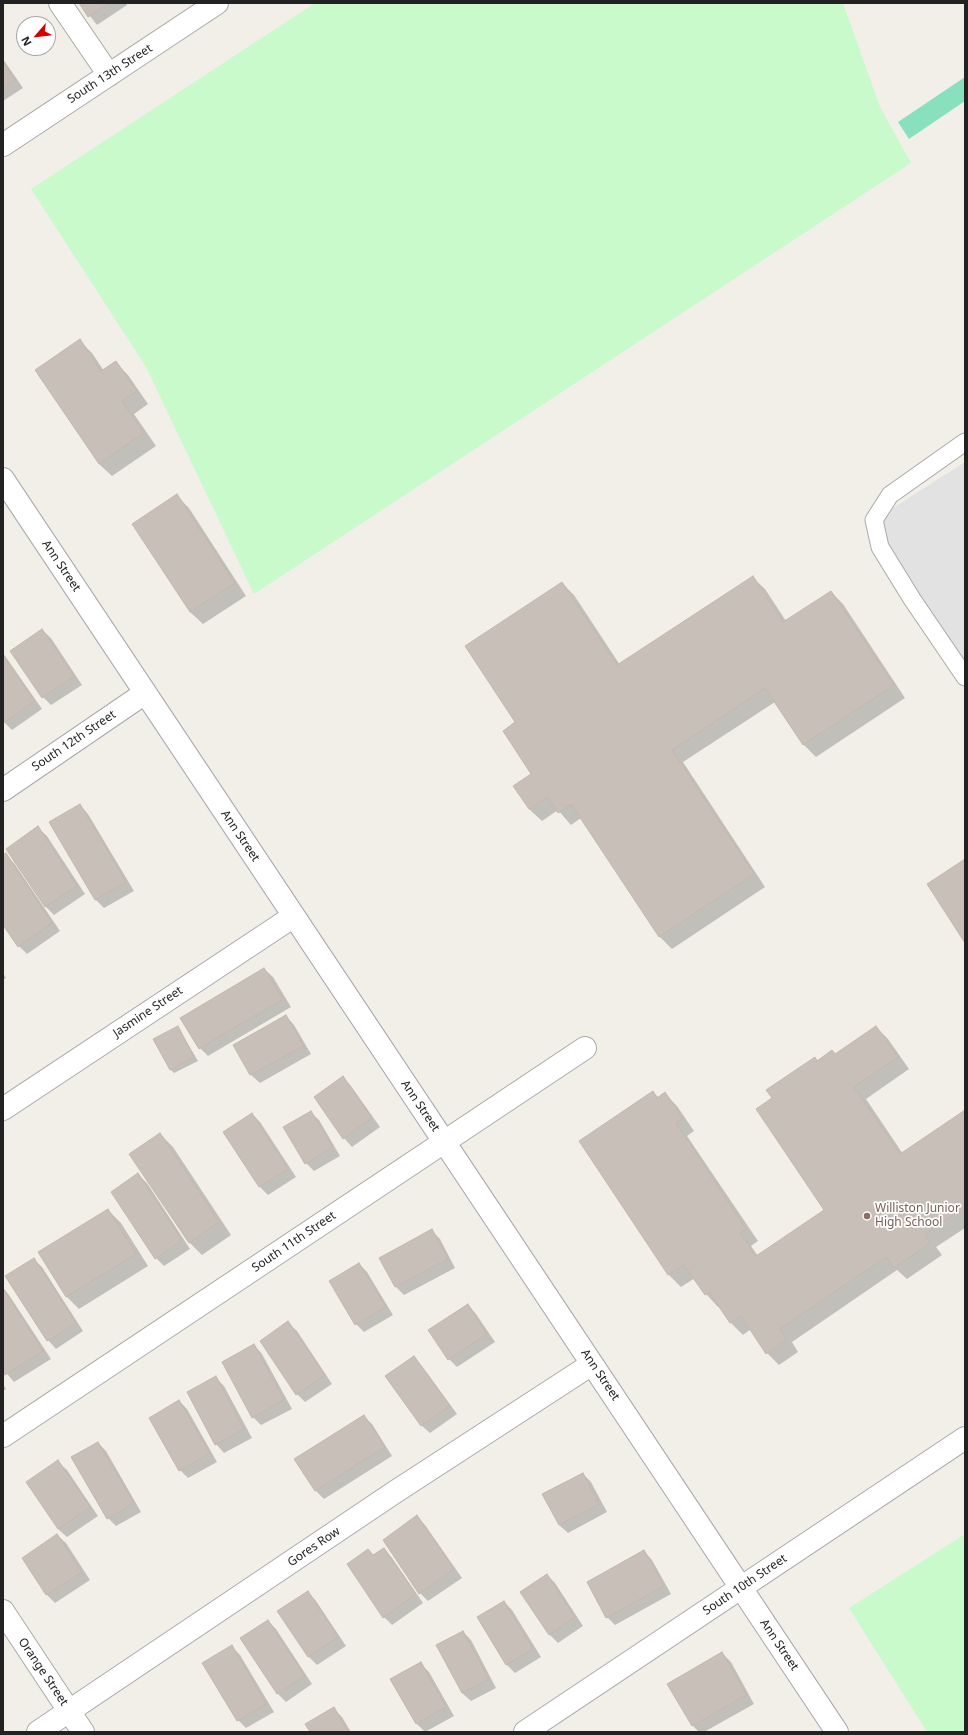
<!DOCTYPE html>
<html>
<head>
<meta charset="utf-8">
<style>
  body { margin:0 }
  #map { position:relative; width:968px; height:1735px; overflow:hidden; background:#f2efe9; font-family:"Noto Sans",sans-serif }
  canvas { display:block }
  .frame { position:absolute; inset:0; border:4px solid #222; pointer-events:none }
  .north { position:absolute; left:16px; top:16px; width:40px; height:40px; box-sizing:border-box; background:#fff; border:1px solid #a7a7a7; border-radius:50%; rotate:242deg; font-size:11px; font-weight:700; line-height:16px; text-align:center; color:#222 }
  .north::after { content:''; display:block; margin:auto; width:14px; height:18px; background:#d40000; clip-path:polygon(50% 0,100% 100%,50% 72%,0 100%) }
</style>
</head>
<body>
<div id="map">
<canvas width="968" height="1735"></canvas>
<div class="frame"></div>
<div class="north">N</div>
</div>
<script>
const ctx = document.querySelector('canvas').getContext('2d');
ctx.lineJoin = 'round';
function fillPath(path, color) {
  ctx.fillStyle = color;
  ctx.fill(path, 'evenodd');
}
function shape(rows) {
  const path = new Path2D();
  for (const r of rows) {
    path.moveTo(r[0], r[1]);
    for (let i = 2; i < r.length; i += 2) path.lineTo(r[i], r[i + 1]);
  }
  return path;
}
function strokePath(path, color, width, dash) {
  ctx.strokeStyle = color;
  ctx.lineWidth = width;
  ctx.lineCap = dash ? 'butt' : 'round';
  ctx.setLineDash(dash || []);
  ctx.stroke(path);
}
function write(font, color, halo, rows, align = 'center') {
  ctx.font = font + ' "Noto Sans",sans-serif';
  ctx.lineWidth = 3.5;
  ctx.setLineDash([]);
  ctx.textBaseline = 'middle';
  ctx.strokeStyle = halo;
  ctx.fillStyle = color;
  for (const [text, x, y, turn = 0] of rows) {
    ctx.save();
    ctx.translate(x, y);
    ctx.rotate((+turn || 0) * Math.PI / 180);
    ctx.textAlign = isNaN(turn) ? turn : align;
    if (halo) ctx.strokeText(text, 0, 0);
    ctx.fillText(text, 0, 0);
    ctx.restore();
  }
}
fillPath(shape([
  [315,3,843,3,880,107,911,163,254,594,146,367,31,189],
  [965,1534,965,1732,927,1732,849,1608]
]), '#c8facc');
fillPath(shape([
  [965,77,965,101,909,139,898,122]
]), '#88e0be');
fillPath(shape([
  [965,462,965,671,874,520]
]), '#e2e2e2');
fillPath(shape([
  [80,3,126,3,127,5,97,25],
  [3,59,23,88,3,101],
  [80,341,92,353,104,371,116,363,128,375,148,404,134,414,156,446,112,476,99,464],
  [177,496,189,508,246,596,203,624,190,612,133,524],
  [752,577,765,589,786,621,831,592,843,604,905,698,816,757,804,745,775,702,683,762,765,887,672,949,660,937,581,818,571,825,558,810,542,821,529,809,533,774,517,722,562,583,574,595,620,665],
  [42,630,51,638,82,685,51,705,43,697],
  [3,653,42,709,12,730,3,721],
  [80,805,88,814,134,891,104,908,96,900,50,822],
  [38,828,47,836,85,894,54,915,46,907,7,850],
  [5,855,14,863,60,931,27,954,19,946,3,923,3,856],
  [264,969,273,977,291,1007,208,1056,200,1048],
  [3,973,6,978,3,980],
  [286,1016,294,1025,311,1054,260,1083,251,1075,235,1045],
  [178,1027,198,1061,174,1073,170,1069],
  [876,1027,888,1039,909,1069,866,1099,903,1154,965,1111,965,1228,936,1247,942,1255,907,1279,897,1270,792,1342,798,1352,779,1365,767,1353,751,1329,743,1335,731,1323,719,1306,718,1307,706,1294,695,1278,681,1287,669,1275,580,1141,653,1092,659,1098,665,1094,677,1106,694,1131,687,1136,758,1241,751,1246,758,1256,825,1211,774,1099,815,1058,818,1061,835,1055],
  [343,1078,351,1086,380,1127,352,1147,344,1138],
  [310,1112,319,1120,340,1156,314,1171,306,1163],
  [252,1114,260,1122,296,1177,268,1195,260,1187,224,1132],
  [160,1134,173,1147,231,1235,202,1255,190,1243],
  [138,1175,147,1183,190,1249,164,1266,156,1258],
  [108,1210,121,1223,148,1266,79,1309,66,1296],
  [432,1231,440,1239,455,1268,404,1295,396,1287,380,1258],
  [33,1259,42,1267,83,1331,56,1349,48,1340,6,1277],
  [359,1264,367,1272,393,1315,364,1332,356,1324],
  [3,1288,9,1295,51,1359,14,1382,3,1369],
  [468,1305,476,1314,495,1342,457,1367,449,1359],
  [288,1323,297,1331,332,1384,305,1402,297,1394],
  [254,1345,262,1354,292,1409,261,1425,253,1417],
  [414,1358,422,1366,457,1414,430,1433,421,1425],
  [216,1378,224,1386,252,1438,224,1453,216,1444],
  [3,1384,6,1389,3,1391],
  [179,1401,187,1409,217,1462,188,1478,180,1470],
  [363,1416,372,1424,392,1456,324,1499,316,1491,296,1460],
  [98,1443,106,1451,141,1512,116,1526,108,1518],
  [58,1462,67,1470,98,1516,67,1537,58,1529],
  [583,1474,591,1482,607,1512,568,1533,559,1525],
  [416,1517,425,1525,462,1578,428,1601,420,1593,385,1540],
  [57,1535,66,1543,90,1580,55,1603,47,1595,23,1558],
  [384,1549,392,1558,423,1603,392,1625,384,1617,374,1556],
  [644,1551,652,1560,671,1594,615,1625,607,1617],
  [547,1575,555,1583,583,1626,558,1643,550,1635,522,1592],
  [308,1592,316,1601,346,1646,317,1665,308,1656],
  [504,1602,512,1610,541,1657,515,1673,507,1665,478,1617],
  [268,1621,276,1629,312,1684,286,1702,278,1694],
  [463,1632,471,1640,496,1688,471,1701,462,1693,437,1646],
  [232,1647,240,1655,274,1712,246,1728,238,1720],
  [722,1653,731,1662,754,1704,704,1732,699,1732,693,1726,669,1684],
  [420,1663,429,1672,454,1716,425,1732,417,1724],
  [334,1709,342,1717,351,1732,311,1732]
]), '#0003');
const building = shape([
  [79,3,110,3,88,17,79,3],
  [3,61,15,80,3,88,3,61],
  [80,339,101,371,116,361,137,391,122,401,144,433,99,464,35,370,80,339],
  [177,494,235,583,190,612,132,524,177,494],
  [753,576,783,622,831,591,894,685,803,745,765,688,672,750,754,874,659,937,571,804,558,813,548,797,529,809,513,786,531,774,503,731,515,722,465,646,562,582,617,665,753,576],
  [42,629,74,676,42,698,10,651,42,629],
  [3,655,35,701,3,723,3,655],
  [80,804,126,882,95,900,49,822,80,804],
  [38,826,77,886,45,907,6,849,38,826],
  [6,853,52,923,18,947,3,925,3,855,6,853],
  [965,859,965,943,927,884,965,859],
  [264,968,283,999,199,1049,180,1018,264,968],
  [286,1015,304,1046,250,1075,233,1045,286,1015],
  [178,1026,194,1057,170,1070,153,1039,178,1026],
  [876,1026,898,1057,854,1087,900,1154,965,1110,965,1207,925,1234,930,1243,894,1268,886,1257,780,1329,787,1339,766,1354,741,1316,730,1323,709,1292,705,1295,684,1265,668,1275,579,1141,653,1091,657,1098,665,1092,683,1119,676,1123,746,1229,740,1233,756,1256,824,1210,756,1109,772,1098,766,1090,815,1057,817,1061,832,1050,835,1054,876,1026],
  [343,1076,372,1118,343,1139,314,1097,343,1076],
  [311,1111,333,1147,305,1164,283,1127,311,1111],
  [252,1113,288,1169,259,1187,223,1132,252,1113],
  [160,1133,219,1222,189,1243,129,1154,160,1133],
  [138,1173,182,1240,155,1259,111,1192,138,1173],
  [108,1209,136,1254,66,1297,38,1252,108,1209],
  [432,1229,448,1259,395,1287,379,1258,432,1229],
  [34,1258,76,1323,47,1341,5,1276,34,1258],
  [359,1263,386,1307,355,1325,329,1281,359,1263],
  [3,1288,43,1351,5,1375,3,1371,3,1288],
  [468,1304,487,1334,448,1360,428,1330,468,1304],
  [288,1321,325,1375,296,1395,260,1341,288,1321],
  [254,1344,284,1400,252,1418,222,1362,254,1344],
  [414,1356,450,1406,421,1426,385,1376,414,1356],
  [216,1376,244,1429,215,1445,187,1392,216,1376],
  [179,1400,210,1453,179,1471,149,1418,179,1400],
  [364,1415,385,1447,315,1491,294,1459,364,1415],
  [98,1442,134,1503,107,1519,71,1457,98,1442],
  [58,1460,90,1507,58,1529,26,1482,58,1460],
  [583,1473,599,1504,559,1525,542,1494,583,1473],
  [417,1515,454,1569,419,1594,383,1540,417,1515],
  [57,1534,82,1572,46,1595,22,1558,57,1534],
  [384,1548,416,1594,383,1618,347,1564,368,1549,373,1555,384,1548],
  [644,1550,664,1586,606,1618,587,1582,644,1550],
  [547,1574,575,1617,549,1635,520,1592,547,1574],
  [308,1591,338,1637,308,1657,277,1611,308,1591],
  [504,1601,533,1649,506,1665,477,1617,504,1601],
  [268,1620,305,1676,277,1694,240,1638,268,1620],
  [463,1631,489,1679,462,1693,436,1645,463,1631],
  [232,1645,266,1704,237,1721,202,1663,232,1645],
  [722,1652,747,1695,692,1726,667,1684,722,1652],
  [421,1662,446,1707,416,1724,390,1679,421,1662],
  [334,1707,348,1732,310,1732,305,1724,334,1707]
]);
fillPath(building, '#c7bfb8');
strokePath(building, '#c4b6ab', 1);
const service = shape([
  [965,442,890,495,874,520,880,547,912,599,965,677]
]);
const minor = shape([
  [60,3,109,75],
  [3,145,217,3],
  [3,479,837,1732],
  [3,790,145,693],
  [3,1109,294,916],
  [3,1436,585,1048],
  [3,1611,83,1732],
  [38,1732,395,1492,592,1364]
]);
const tertiary = shape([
  [525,1732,965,1438]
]);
strokePath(service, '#a9a9a9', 19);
strokePath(minor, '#a9a9a9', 24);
strokePath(tertiary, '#a9a9a9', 24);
strokePath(service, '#fff', 17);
strokePath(minor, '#fff', 22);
strokePath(tertiary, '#fff', 22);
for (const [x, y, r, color] of [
  [867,1216,4,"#8d6e63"]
]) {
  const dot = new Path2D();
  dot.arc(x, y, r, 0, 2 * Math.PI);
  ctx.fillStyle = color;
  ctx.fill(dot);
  strokePath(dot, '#fff', 1.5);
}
write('12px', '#222', '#fff', [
  ["South 13th Street",110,74,-33],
  ["Ann Street",61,566,56],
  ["South 12th Street",74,741,-34],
  ["Ann Street",240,836,56],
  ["Jasmine Street",148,1012,-34],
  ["Ann Street",420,1106,56],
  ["South 11th Street",294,1242,-34],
  ["Ann Street",600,1375,56],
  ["Gores Row",314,1547,-34],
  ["South 10th Street",745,1585,-34],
  ["Ann Street",779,1645,56],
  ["Orange Street",43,1672,56]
]);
write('12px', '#785e54', '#fff', [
  ["Williston Junior",875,1209],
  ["High School",875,1223]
], 'left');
</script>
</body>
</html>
